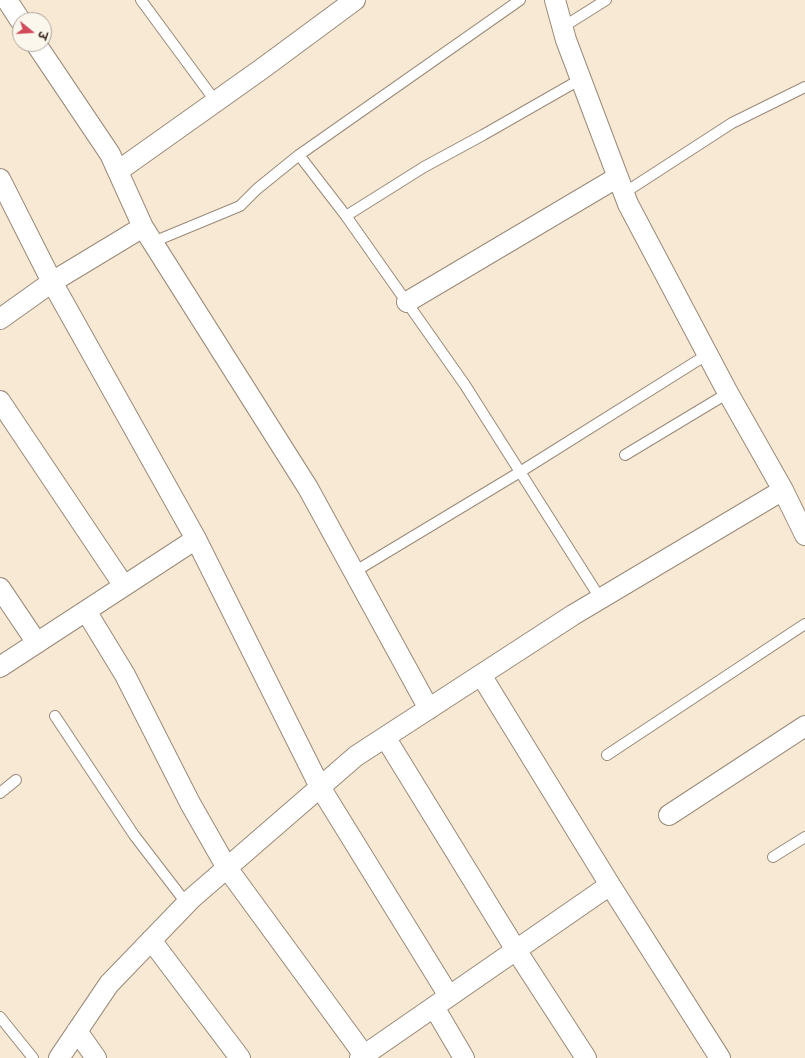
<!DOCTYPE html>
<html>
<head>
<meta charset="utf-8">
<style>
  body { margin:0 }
  #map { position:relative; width:805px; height:1058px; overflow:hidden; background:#f7e9d4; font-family:Caveat,"Playpen Sans Deva",sans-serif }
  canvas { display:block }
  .north { position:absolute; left:12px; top:12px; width:40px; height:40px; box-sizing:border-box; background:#fbf7ec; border:1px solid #aea59a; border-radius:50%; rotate:108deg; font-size:11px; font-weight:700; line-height:16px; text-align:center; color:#3b2a1e }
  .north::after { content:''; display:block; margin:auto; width:14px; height:18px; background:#d1495b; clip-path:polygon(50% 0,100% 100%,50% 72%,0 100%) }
</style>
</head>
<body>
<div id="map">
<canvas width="805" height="1058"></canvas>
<div class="north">उ</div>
</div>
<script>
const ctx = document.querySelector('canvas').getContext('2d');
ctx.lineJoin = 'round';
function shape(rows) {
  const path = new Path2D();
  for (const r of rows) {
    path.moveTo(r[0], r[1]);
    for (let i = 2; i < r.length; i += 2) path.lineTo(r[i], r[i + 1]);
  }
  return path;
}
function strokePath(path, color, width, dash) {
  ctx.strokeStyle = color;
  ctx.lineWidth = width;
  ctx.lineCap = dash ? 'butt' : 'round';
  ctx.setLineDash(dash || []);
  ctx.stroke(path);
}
const lane = shape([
  [141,0,216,102],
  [563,27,606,0],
  [299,155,346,216,465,385,600,598],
  [624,193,732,123,805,87],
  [346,216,424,167,483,135,581,79],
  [153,242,240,206,257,189,299,155,520,0],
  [625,455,728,393],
  [354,572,520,472,708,354],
  [55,716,134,835,187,904],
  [607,755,805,624],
  [0,793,16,780],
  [773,857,805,837],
  [0,1017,33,1058]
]);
const street = shape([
  [7,0,20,20],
  [555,0,566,40,628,204,728,393,783,490,805,535],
  [36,44,110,154,143,227,308,488,429,709],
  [118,171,263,68,355,0],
  [0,179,52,282,196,539,320,787,449,996],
  [407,302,618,177],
  [0,319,52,282,143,227],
  [0,401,124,586],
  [0,588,37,643],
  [86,611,125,675,190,803,227,868,364,1055],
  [0,667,196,539],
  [481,675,610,885,720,1058],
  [385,737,516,950,586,1058],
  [669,815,805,726],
  [151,940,240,1058],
  [434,1007,464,1058],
  [77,1031,96,1058],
  [59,1058,109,984,191,899,356,756,573,615,783,490],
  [360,1058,610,885]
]);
strokePath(lane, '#998a79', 12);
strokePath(street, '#998a79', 22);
strokePath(lane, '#fff', 10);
strokePath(street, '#fff', 20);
</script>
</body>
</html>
